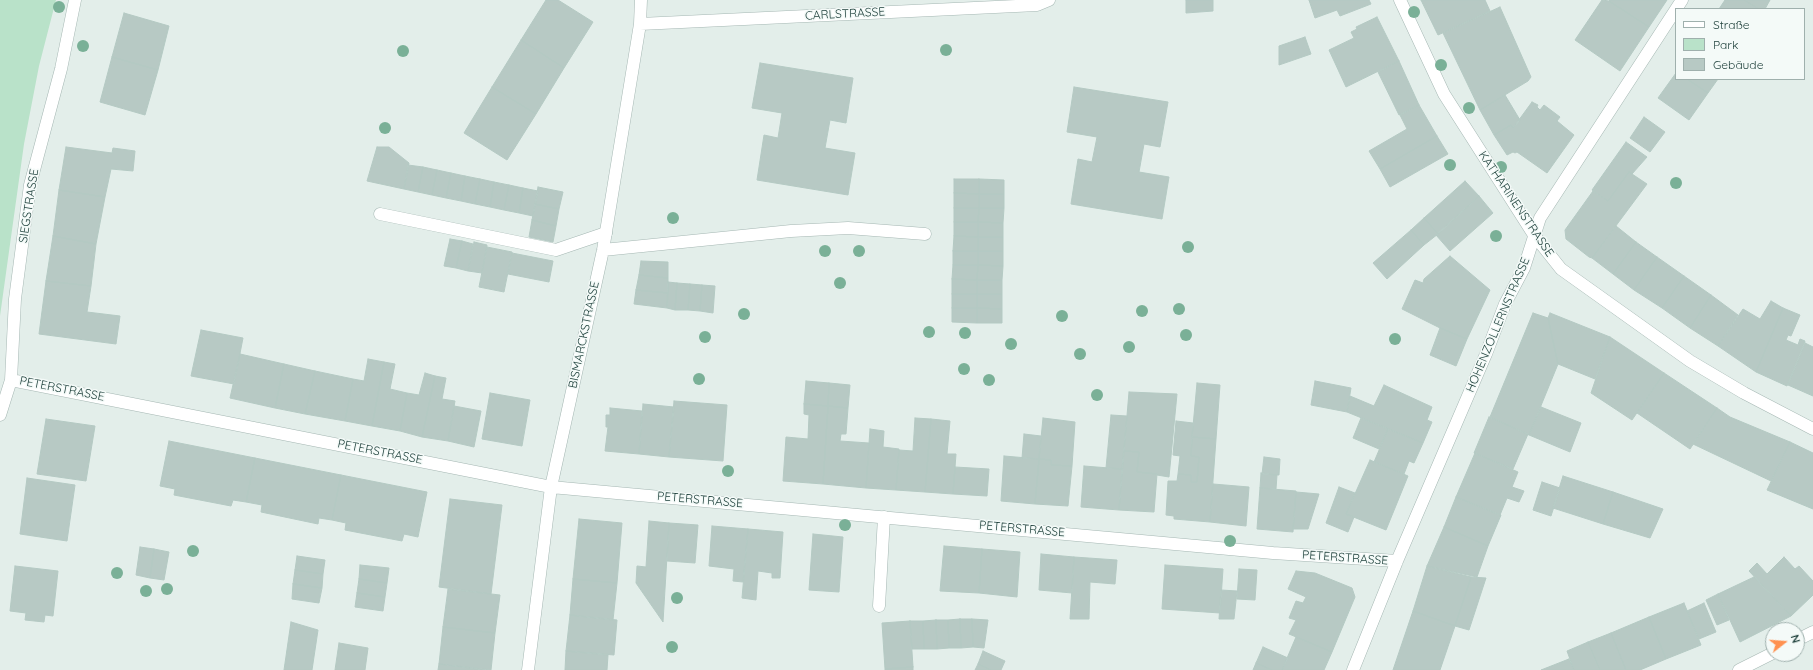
<!DOCTYPE html>
<html>
<head>
<meta charset="utf-8">
<style>
  body { margin:0 }
  #map { position:relative; width:1813px; height:670px; overflow:hidden; background:#e3eeea; font-family:Quicksand,sans-serif }
  canvas { display:block }
  .legend { position:absolute; left:1675px; top:8px; width:130px; height:72px; box-sizing:border-box; background:#f4faf8; border:1px solid #9fb0ad; margin:0; padding:5px 7px; list-style:none; font-size:12px; color:#20423d }
  .legend li { display:flex; align-items:center; gap:8px; height:20px }
  .legend b { width:20px; border:1px solid #9fb0ad }
  .north { position:absolute; left:1765px; top:622px; width:40px; height:40px; box-sizing:border-box; background:#f4faf8; border:1px solid #9fb0ad; border-radius:50%; rotate:73deg; font-size:11px; font-weight:700; line-height:16px; text-align:center; color:#20423d }
  .north::after { content:''; display:block; margin:auto; width:14px; height:18px; background:#ff9150; clip-path:polygon(50% 0,100% 100%,50% 72%,0 100%) }
</style>
</head>
<body>
<div id="map">
<canvas width="1813" height="670"></canvas>
<ul class="legend">
<li><b style="height:5px;background:#fff"></b>Straße</li>
<li><b style="height:11px;background:#b9e2c9"></b>Park</li>
<li><b style="height:11px;background:#b7c9c4"></b>Gebäude</li>
</ul>
<div class="north">N</div>
</div>
<script>
const ctx = document.querySelector('canvas').getContext('2d');
ctx.lineJoin = 'round';
function fillPath(path, color) {
  ctx.fillStyle = color;
  ctx.fill(path, 'evenodd');
}
function shape(rows) {
  const path = new Path2D();
  for (const r of rows) {
    path.moveTo(r[0], r[1]);
    for (let i = 2; i < r.length; i += 2) path.lineTo(r[i], r[i + 1]);
  }
  return path;
}
function strokePath(path, color, width, dash) {
  ctx.strokeStyle = color;
  ctx.lineWidth = width;
  ctx.lineCap = dash ? 'butt' : 'round';
  ctx.setLineDash(dash || []);
  ctx.stroke(path);
}
function write(font, color, halo, rows, align = 'center') {
  ctx.font = font + ' Quicksand,sans-serif';
  ctx.lineWidth = 3;
  ctx.setLineDash([]);
  ctx.textBaseline = 'middle';
  ctx.strokeStyle = halo;
  ctx.fillStyle = color;
  for (const [text, x, y, turn = 0] of rows) {
    ctx.save();
    ctx.translate(x, y);
    ctx.rotate((+turn || 0) * Math.PI / 180);
    ctx.textAlign = isNaN(turn) ? turn : align;
    if (halo) ctx.strokeText(text, 0, 0);
    ctx.fillText(text, 0, 0);
    ctx.restore();
  }
}
fillPath(shape([
  [0,0,56,0,39,66,24,144,0,316]
]), '#b9e2c9');
const building = shape([
  [546,0,558,0,593,22,564,68,521,40,546,0],
  [1186,0,1213,0,1213,11,1186,13,1186,0],
  [1309,0,1369,0,1371,4,1340,16,1337,10,1315,18,1309,0],
  [1421,0,1485,0,1490,11,1438,35,1421,0],
  [1602,0,1609,1,1649,27,1620,71,1575,40,1602,0],
  [1610,0,1667,0,1649,27,1609,1,1610,0],
  [1725,0,1744,0,1759,9,1719,9,1725,0],
  [1744,0,1770,0,1765,9,1759,9,1744,0],
  [1500,7,1531,77,1528,81,1480,110,1443,33,1500,7],
  [124,13,169,26,158,70,112,57,124,13],
  [1377,17,1399,61,1346,87,1329,50,1354,38,1351,32,1357,29,1356,27,1377,17],
  [1305,37,1311,54,1279,65,1279,46,1305,37],
  [521,40,564,68,536,114,492,87,521,40],
  [112,57,158,70,145,115,100,102,112,57],
  [1399,61,1419,105,1399,115,1378,72,1399,61],
  [760,63,853,78,846,123,830,120,825,148,855,153,848,195,757,180,764,135,778,138,782,113,752,108,760,63],
  [1676,73,1676,79,1687,79,1708,93,1689,120,1658,98,1676,73],
  [1687,79,1718,79,1708,93,1687,79],
  [492,87,536,114,507,160,464,133,492,87],
  [1074,87,1168,102,1160,147,1144,144,1139,172,1169,177,1162,219,1071,204,1078,159,1092,162,1097,137,1067,132,1074,87],
  [1505,95,1520,120,1513,128,1511,125,1494,135,1480,110,1505,95],
  [1532,102,1538,105,1537,107,1540,110,1544,105,1560,117,1557,121,1574,135,1547,173,1517,152,1515,153,1513,152,1507,155,1494,135,1511,125,1513,128,1532,102],
  [1419,105,1437,136,1380,169,1369,151,1407,129,1400,115,1419,105],
  [1644,117,1665,132,1650,152,1630,138,1644,117],
  [1437,136,1448,154,1390,187,1380,169,1437,136],
  [1626,142,1647,157,1632,174,1629,172,1608,201,1592,190,1626,142],
  [66,147,112,153,113,148,135,151,133,171,111,169,105,197,59,190,66,147],
  [377,147,389,147,409,163,404,189,367,181,377,147],
  [408,165,423,167,418,192,404,189,408,165],
  [423,167,437,170,432,195,418,192,423,167],
  [437,170,451,173,446,198,432,195,437,170],
  [1629,172,1647,184,1592,258,1589,257,1566,239,1565,230,1593,191,1608,201,1629,172],
  [451,173,465,176,461,201,446,198,451,173],
  [465,176,480,179,475,204,461,201,465,176],
  [480,179,494,182,490,207,475,204,480,179],
  [954,179,979,179,979,194,954,193,954,179],
  [979,179,1004,180,1004,194,979,194,979,179],
  [1465,181,1479,196,1438,234,1424,218,1465,181],
  [494,182,509,185,504,210,490,207,494,182],
  [509,185,523,188,519,213,504,210,509,185],
  [538,187,563,192,559,209,535,204,538,187],
  [523,188,538,191,533,216,519,213,523,188],
  [59,190,105,197,96,244,53,236,59,190],
  [954,193,979,194,979,208,954,208,954,193],
  [979,194,1004,194,1004,208,979,208,979,194],
  [1479,196,1493,213,1450,251,1436,235,1479,196],
  [535,204,559,209,556,226,532,220,535,204],
  [954,208,979,208,978,222,954,222,954,208],
  [979,208,1004,208,1003,223,978,222,979,208],
  [1424,218,1438,234,1424,245,1411,230,1424,218],
  [532,220,556,226,553,242,529,237,532,220],
  [954,222,978,222,978,237,954,236,954,222],
  [978,222,1003,223,1003,237,978,237,978,222],
  [1616,226,1636,242,1613,274,1592,258,1616,226],
  [1411,230,1424,245,1387,279,1373,263,1411,230],
  [53,236,96,244,91,286,46,281,53,236],
  [954,236,978,237,978,251,953,251,954,236],
  [978,237,1003,237,1003,251,978,251,978,237],
  [450,239,462,241,456,268,444,266,450,239],
  [462,241,473,244,468,271,456,268,462,241],
  [474,242,487,245,482,273,468,271,474,242],
  [1636,242,1657,257,1634,290,1613,274,1636,242],
  [487,247,512,252,504,292,479,287,487,247],
  [953,251,978,251,978,265,953,265,953,251],
  [978,251,1003,251,1003,266,978,265,978,251],
  [512,253,553,261,549,282,508,274,512,253],
  [1450,256,1490,290,1467,339,1440,328,1402,309,1415,280,1423,283,1424,279,1450,256],
  [1657,257,1684,276,1662,308,1634,290,1657,257],
  [641,261,668,262,668,278,639,275,641,261],
  [953,265,978,265,977,280,952,279,953,265],
  [978,265,1003,266,1002,280,977,280,978,265],
  [639,275,668,278,668,293,636,290,639,275],
  [1684,276,1711,295,1690,328,1662,308,1684,276],
  [952,279,977,280,977,294,952,294,952,279],
  [977,280,1002,280,1002,294,977,294,977,280],
  [46,281,91,286,87,312,120,316,116,344,39,334,46,281],
  [668,282,677,283,675,310,667,308,668,282],
  [677,283,690,284,688,310,675,310,677,283],
  [690,284,702,285,700,311,688,310,690,284],
  [702,285,715,286,713,313,700,311,702,285],
  [636,290,668,293,667,308,634,304,636,290],
  [952,294,977,294,977,308,952,308,952,294],
  [977,294,1002,294,1002,309,977,308,977,294],
  [1711,295,1738,315,1718,346,1690,328,1711,295],
  [1771,301,1783,308,1756,372,1718,346,1743,309,1760,319,1771,301],
  [952,308,977,308,977,323,952,322,952,308],
  [977,308,1002,309,1002,323,977,323,977,308],
  [1783,308,1800,315,1791,336,1788,335,1786,340,1798,345,1800,339,1805,341,1787,386,1756,372,1783,308],
  [1533,313,1548,318,1558,364,1529,435,1490,417,1533,313],
  [1550,313,1610,337,1595,379,1558,364,1548,318,1550,313],
  [1440,328,1467,339,1456,366,1430,355,1440,328],
  [201,330,243,338,234,384,191,376,201,330],
  [1610,337,1664,373,1632,420,1591,393,1610,337],
  [1805,343,1813,347,1813,396,1788,385,1805,343],
  [240,354,284,364,275,408,230,398,240,354],
  [368,359,384,362,372,426,345,421,353,379,364,381,368,359],
  [384,362,395,364,390,389,407,393,400,431,372,426,384,362],
  [284,364,315,371,305,414,275,408,284,364],
  [315,371,353,379,345,421,305,414,315,371],
  [425,373,435,376,422,437,400,431,407,393,419,395,425,373],
  [1664,373,1717,408,1690,449,1637,413,1664,373],
  [435,376,446,378,442,399,455,401,448,441,422,437,435,376],
  [806,381,829,383,828,406,804,404,806,381],
  [1315,381,1351,388,1347,412,1311,405,1315,381],
  [829,383,850,385,848,408,828,406,829,383],
  [1197,383,1220,385,1216,439,1192,437,1197,383],
  [1384,385,1432,407,1427,420,1432,422,1423,443,1347,412,1350,396,1374,406,1384,385],
  [1129,392,1177,394,1169,477,1157,475,1157,474,1137,472,1139,452,1124,451,1129,392],
  [490,393,530,400,522,446,482,439,490,393],
  [674,401,727,405,723,461,669,457,674,401],
  [643,404,674,407,669,457,639,454,643,404],
  [804,404,828,406,823,484,783,481,786,437,808,439,809,415,804,414,804,404],
  [454,406,481,411,474,447,448,441,454,406],
  [828,406,848,408,846,434,841,434,840,441,869,443,866,488,823,484,828,406],
  [1541,407,1581,423,1570,452,1529,435,1541,407],
  [610,408,642,411,639,454,605,451,608,427,606,427,606,415,610,415,610,408],
  [1717,408,1730,417,1790,442,1771,481,1693,444,1717,408],
  [1111,415,1127,416,1122,469,1106,468,1111,415],
  [1489,417,1528,434,1513,469,1474,453,1489,417],
  [915,418,931,419,925,492,896,490,899,450,913,451,915,418],
  [1043,418,1075,422,1072,466,1051,465,1051,460,1039,459,1043,418],
  [1361,418,1388,429,1379,449,1353,438,1361,418],
  [46,419,95,426,86,481,37,474,46,419],
  [931,419,950,421,947,454,956,454,953,494,925,492,931,419],
  [1176,421,1193,423,1191,456,1199,457,1197,482,1191,482,1191,475,1178,474,1180,456,1173,455,1176,421],
  [870,429,884,431,883,447,899,449,896,490,866,488,870,429],
  [1388,429,1423,443,1414,463,1409,461,1404,474,1374,462,1388,429],
  [1024,434,1041,436,1039,459,1022,458,1024,434],
  [1192,437,1216,439,1210,522,1174,519,1174,516,1166,515,1168,481,1177,481,1178,474,1191,475,1191,482,1197,482,1199,457,1191,456,1192,437],
  [169,441,255,458,246,502,233,500,231,506,174,495,175,489,160,486,169,441],
  [1790,442,1813,453,1813,509,1767,490,1790,442],
  [1124,451,1139,452,1137,472,1157,474,1154,512,1119,510,1124,451],
  [1475,453,1518,472,1512,487,1524,491,1519,502,1507,498,1500,515,1456,497,1475,453],
  [1004,456,1039,459,1035,504,1001,501,1004,456],
  [1264,457,1280,459,1279,475,1262,474,1264,457],
  [255,458,341,475,332,520,319,518,318,524,261,512,262,505,246,502,255,458],
  [1039,459,1051,460,1051,465,1072,466,1068,506,1035,504,1039,459],
  [1370,460,1408,476,1386,530,1346,514,1370,460],
  [1084,466,1122,469,1119,510,1081,507,1084,466],
  [955,467,989,469,987,496,953,494,955,467],
  [1261,473,1277,475,1276,489,1260,488,1261,473],
  [341,475,427,492,418,537,404,534,402,541,345,530,346,523,332,520,341,475],
  [1563,476,1613,492,1603,524,1553,508,1563,476],
  [27,478,75,485,67,541,20,534,27,478],
  [1542,482,1560,488,1551,516,1533,510,1542,482],
  [1213,484,1249,487,1246,526,1210,522,1213,484],
  [1339,487,1355,493,1346,514,1354,517,1348,532,1326,523,1339,487],
  [1260,488,1296,491,1293,532,1257,529,1260,488],
  [1296,492,1319,494,1308,529,1293,529,1296,492],
  [1613,492,1663,509,1650,538,1603,524,1613,492],
  [1456,497,1501,515,1488,546,1444,527,1456,497],
  [450,499,502,505,491,594,439,587,450,499],
  [579,519,622,523,617,583,573,579,579,519],
  [649,521,669,523,663,622,636,583,637,566,646,567,649,521],
  [669,523,698,525,695,563,667,561,669,523],
  [712,526,748,529,743,582,733,581,734,569,709,566,712,526],
  [1444,527,1488,546,1477,577,1427,566,1444,527],
  [748,529,783,532,780,578,772,578,772,573,758,571,756,600,742,598,748,529],
  [813,534,843,537,839,592,809,590,813,534],
  [944,546,982,549,979,593,940,591,944,546],
  [140,547,154,549,150,578,136,575,140,547],
  [154,549,169,552,164,580,150,578,154,549],
  [982,549,1020,552,1017,597,979,593,982,549],
  [1041,554,1074,557,1072,593,1039,590,1041,554],
  [297,556,325,560,323,574,295,570,297,556],
  [1074,557,1117,560,1115,584,1090,582,1089,619,1070,619,1074,557],
  [1784,557,1795,569,1799,566,1813,581,1813,595,1791,616,1749,571,1757,563,1767,574,1784,557],
  [360,565,389,568,387,583,359,579,360,565],
  [1165,565,1223,569,1220,613,1162,609,1165,565],
  [15,566,58,571,53,616,45,615,44,622,25,620,26,613,10,611,15,566],
  [1427,566,1471,577,1455,626,1413,611,1427,566],
  [1239,569,1257,570,1255,600,1237,599,1239,569],
  [295,570,323,574,322,588,293,584,295,570],
  [1296,571,1315,573,1352,588,1355,597,1332,652,1289,634,1296,620,1289,618,1296,601,1303,603,1306,597,1288,589,1296,571],
  [1471,577,1486,578,1469,630,1455,626,1471,577],
  [1754,577,1791,616,1740,642,1718,594,1754,577],
  [359,579,387,583,385,597,357,593,359,579],
  [573,579,617,583,613,620,570,615,573,579],
  [293,584,322,588,319,603,292,599,293,584],
  [448,589,500,595,495,633,443,627,448,589],
  [1221,590,1237,591,1234,619,1219,619,1221,590],
  [357,593,385,597,383,611,355,607,357,593],
  [1718,594,1729,620,1717,625,1706,600,1718,594],
  [1684,603,1701,645,1666,659,1649,617,1684,603],
  [1704,603,1716,632,1699,639,1687,611,1704,603],
  [1413,611,1455,626,1440,670,1393,670,1413,611],
  [570,615,617,620,614,655,566,651,570,615],
  [1649,617,1666,659,1640,670,1626,670,1611,633,1649,617],
  [960,619,972,619,973,647,961,648,960,619],
  [960,619,961,648,949,648,948,620,960,619],
  [972,619,988,620,984,648,973,647,972,619],
  [936,620,948,620,949,648,937,649,936,620],
  [936,620,937,649,924,649,923,621,936,620],
  [910,621,923,621,924,649,912,649,910,621],
  [910,621,913,667,885,669,882,623,910,621],
  [291,622,318,630,312,670,284,670,291,622],
  [443,627,495,633,491,670,439,664,443,627],
  [1611,633,1626,670,1600,670,1588,642,1611,633],
  [1296,637,1332,652,1324,670,1282,670,1296,637],
  [1588,642,1600,670,1574,670,1567,651,1588,642],
  [339,643,368,648,365,670,335,670,339,643],
  [1263,647,1288,658,1282,670,1272,670,1256,663,1263,647],
  [566,651,608,655,607,670,565,670,566,651],
  [983,651,1005,661,1001,670,991,670,978,664,983,651],
  [1569,659,1574,670,1541,670,1569,659],
  [1256,663,1272,670,1253,670,1256,663],
  [439,664,485,670,438,670,439,664],
  [978,664,991,670,975,670,978,664],
  [913,667,913,670,885,670,885,669,913,667]
]);
fillPath(building, '#b7c9c4');
strokePath(building, '#b4c9c3', 1);
const service = shape([
  [380,214,556,250,606,233],
  [879,606,884,517]
]);
const minor = shape([
  [1400,0,1444,94,1534,235,1561,269,1690,361,1744,393,1813,429],
  [640,24,1037,5,1049,0],
  [603,250,791,231,848,228,925,234],
  [11,380,551,487,1273,553,1397,561],
  [0,415,11,380,15,299,30,185,61,69,75,0],
  [1797,640,1813,632],
  [528,670,551,487,603,250,640,24,641,0],
  [1353,670,1397,561,1486,354,1505,304,1524,268,1540,218,1682,0],
  [1739,670,1773,653]
]);
strokePath(service, '#a5b7b3', 13);
strokePath(minor, '#a5b7b3', 13);
strokePath(service, '#fff', 12);
strokePath(minor, '#fff', 12);
ctx.fillStyle = '#7ab097';
for (const [x, y] of [
  [59,7],
  [1414,12],
  [83,46],
  [946,50],
  [403,51],
  [1441,65],
  [1469,108],
  [385,128],
  [1450,165],
  [1501,167],
  [1676,183],
  [673,218],
  [1496,236],
  [1188,247],
  [825,251],
  [859,251],
  [840,283],
  [1179,309],
  [1142,311],
  [744,314],
  [1062,316],
  [929,332],
  [965,333],
  [1186,335],
  [705,337],
  [1395,339],
  [1011,344],
  [1129,347],
  [1080,354],
  [964,369],
  [699,379],
  [989,380],
  [1097,395],
  [728,471],
  [845,525],
  [1230,541],
  [193,551],
  [117,573],
  [167,589],
  [146,591],
  [677,598],
  [672,647]
]) {
  ctx.beginPath();
  ctx.arc(x, y, 6, 0, 2 * Math.PI);
  ctx.fill();
}
write('12px', '#20423d', '#f4faf8', [
  ["CARLSTRASSE",845,14,-3],
  ["KATHARINENSTRASSE",1516,204,56],
  ["SIEGSTRASSE",29,206,-81],
  ["HOHENZOLLERNSTRASSE",1498,325,-67],
  ["BISMARCKSTRASSE",584,335,-78],
  ["PETERSTRASSE",62,389,11],
  ["PETERSTRASSE",380,452,11],
  ["PETERSTRASSE",700,500,5],
  ["PETERSTRASSE",1022,529,5],
  ["PETERSTRASSE",1345,558,4]
]);
</script>
</body>
</html>
